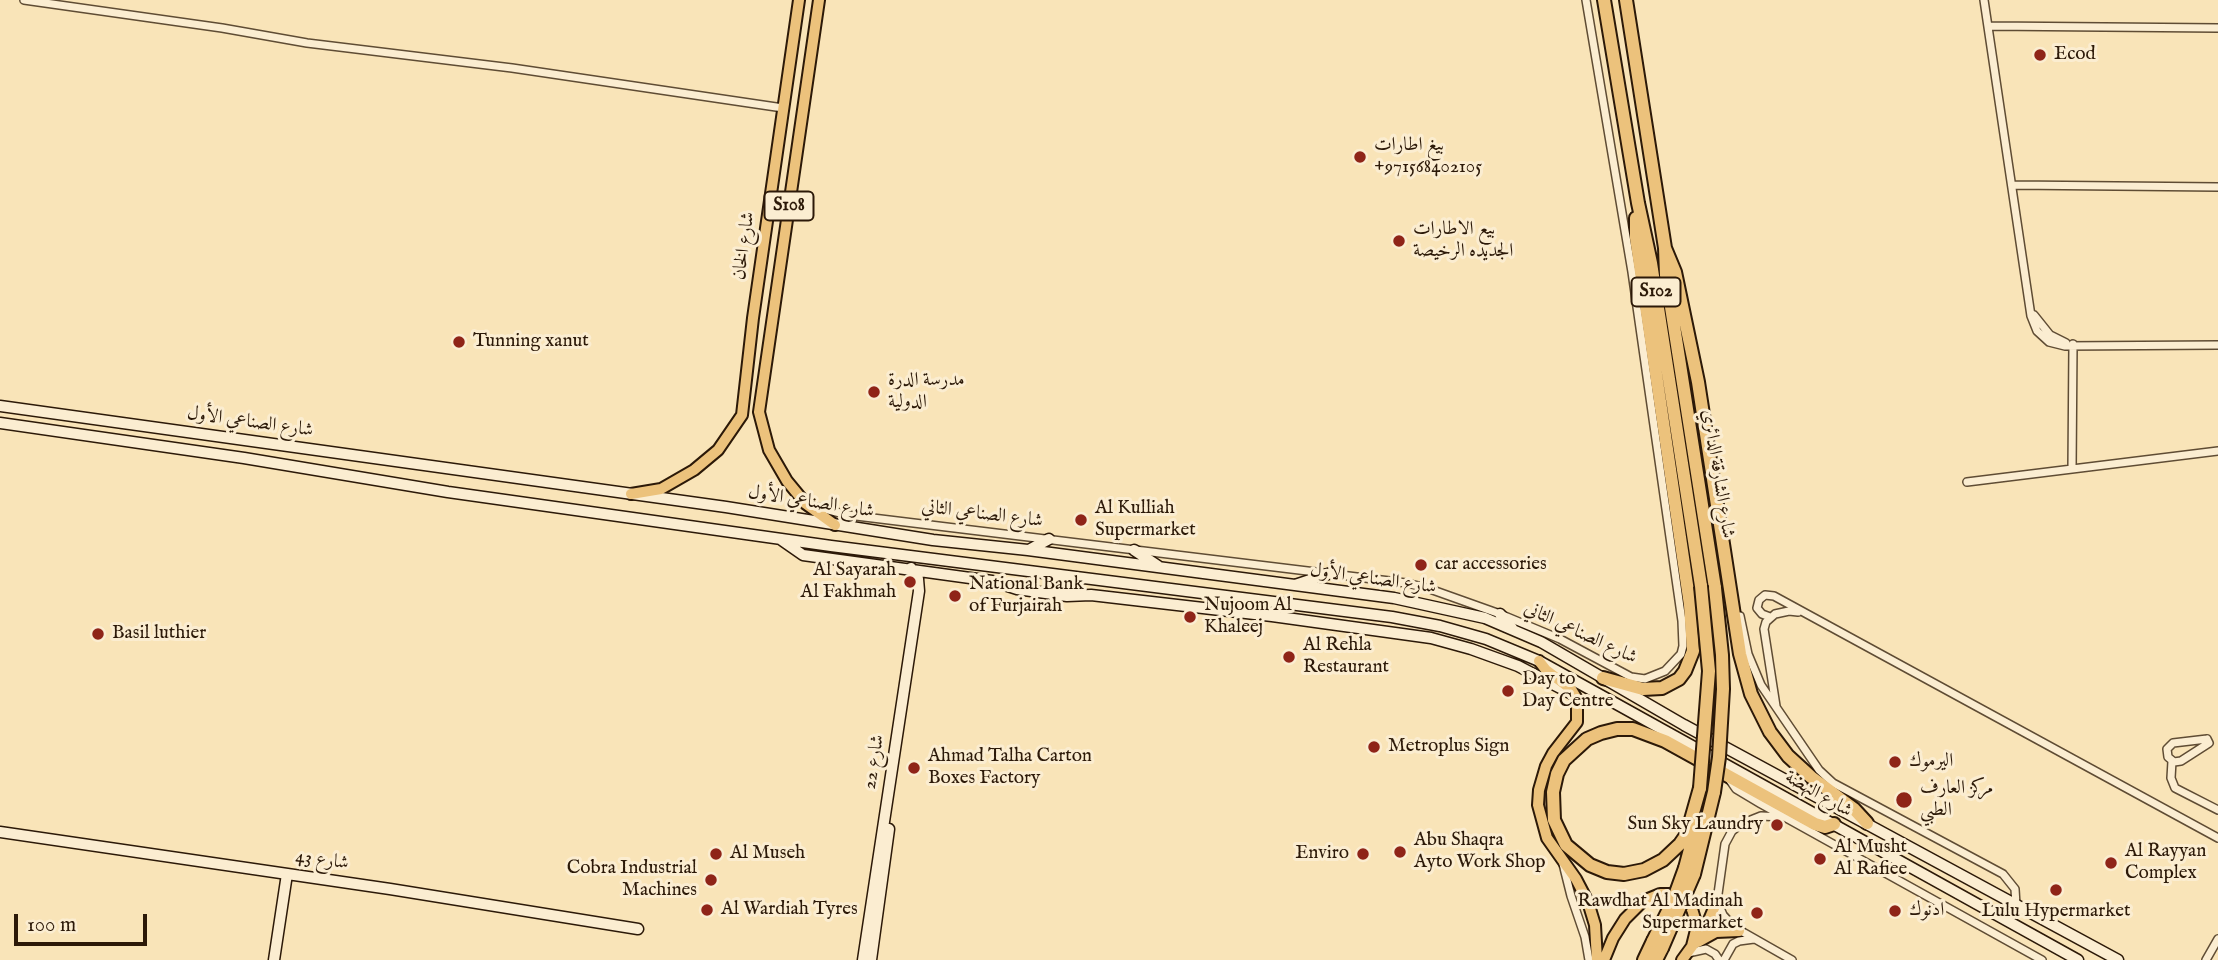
<!DOCTYPE html>
<html>
<head>
<meta charset="utf-8">
<style>
  body { margin:0 }
  #map { position:relative; width:2218px; height:960px; overflow:hidden; background:#f9e4b8; font-family:"IM FELL English",serif }
  canvas { display:block }
  .scale { position:absolute; left:14px; top:914px; width:133px; height:32px; box-sizing:border-box; border:4px solid #2c1908; border-top:0; padding-left:9px; font-size:21px; line-height:24px; white-space:nowrap; color:#2c1908; -webkit-text-stroke:5px #fbedd1; paint-order:stroke }
</style>
</head>
<body>
<div id="map">
<canvas width="2218" height="960"></canvas>
<div class="scale">100 m</div>
</div>
<script>
const ctx = document.querySelector('canvas').getContext('2d');
ctx.lineJoin = 'round';
function shape(rows) {
  const path = new Path2D();
  for (const r of rows) {
    path.moveTo(r[0], r[1]);
    for (let i = 2; i < r.length; i += 2) path.lineTo(r[i], r[i + 1]);
  }
  return path;
}
function strokePath(path, color, width, dash) {
  ctx.strokeStyle = color;
  ctx.lineWidth = width;
  ctx.lineCap = dash ? 'butt' : 'round';
  ctx.setLineDash(dash || []);
  ctx.stroke(path);
}
function write(font, color, halo, rows, align = 'center') {
  ctx.font = font + ' "IM FELL English",Amiri,serif';
  ctx.lineWidth = 6;
  ctx.setLineDash([]);
  ctx.textBaseline = 'middle';
  ctx.strokeStyle = halo;
  ctx.fillStyle = color;
  for (const [text, x, y, turn = 0] of rows) {
    ctx.save();
    ctx.translate(x, y);
    ctx.rotate((+turn || 0) * Math.PI / 180);
    ctx.textAlign = isNaN(turn) ? turn : align;
    if (halo) ctx.strokeText(text, 0, 0);
    ctx.fillText(text, 0, 0);
    ctx.restore();
  }
}
const street = shape([
  [24,0,222,28,307,43,512,68,783,108],
  [1984,0,2031,316,2037,331,2049,342,2065,346,2218,345],
  [1989,26,2218,28],
  [2013,185,2218,187],
  [2034,315,2050,335,2066,343],
  [2072,469,2073,344],
  [1967,482,2218,451],
  [813,506,848,515,1406,583,1427,588,1500,614,1560,639,1631,677,1645,679,1665,671,1681,654,1683,646,1682,621,1632,272,1586,0],
  [1740,616,1748,654,1761,685,1819,770,1833,783,2003,874,2015,889,2016,905],
  [1770,617,1762,614,1757,608,1759,600,1765,595,1774,596,2218,838],
  [1776,706,1764,629,1766,622,1775,614,1789,611,1798,612],
  [2207,739,2209,743,2181,761,2174,762,2168,757,2167,749,2173,743,2207,739],
  [2172,761,2171,778,2175,788,2218,810],
  [1729,779,1736,789,1761,804,2042,960],
  [1782,817,1761,816,1741,824,1732,831,1725,844,1717,901,1723,915,1734,927,1792,960],
  [1563,864,1571,896,1585,937,1589,960],
  [1688,953,1706,949,1715,954,1719,960],
  [1724,960,1733,944,1739,941,1754,939],
  [2206,960,2218,939]
]);
const secondary = shape([
  [0,406,726,507,933,540,1028,550,1394,598,1485,618,1541,642,1684,725,2118,960],
  [0,423,244,458,448,492,831,546,1392,617,1440,626,1486,639,1539,661,2078,960],
  [780,539,803,555,992,581,1017,589,1067,596,1091,595,1272,616,1431,638,1471,649,1518,666,1572,694],
  [1029,550,1049,539],
  [1134,550,1158,566],
  [1295,585,1331,573],
  [1500,614,1512,628],
  [0,832,390,889,638,929],
  [274,960,287,874],
  [863,960,919,591,918,579,911,568],
  [871,960,889,829]
]);
const primary = shape([
  [819,0,759,412,769,450,787,481,806,504,835,525],
  [631,494,661,489,694,470,718,450,742,415,753,318,799,0],
  [1539,661,1546,670,1571,689,1577,699,1577,722,1553,753,1546,766,1539,790,1538,805,1547,838,1576,879,1588,902,1595,925,1597,960],
  [1698,942,1716,932,1739,931],
  [1604,960,1613,938,1625,919,1643,901,1660,894,1674,894,1681,897,1692,909,1697,926,1692,946],
  [1682,960,1706,927,1717,901]
]);
const highway = shape([
  [1604,0,1638,203,1651,263,1701,586],
  [1626,0,1665,248,1666,275,1715,588],
  [1665,248,1675,272,1698,382,1740,654,1751,694,1770,732,1788,756,1811,777,1854,809,1867,823],
  [1603,678,1643,689,1662,688,1679,679,1685,671,1693,651,1690,605,1636,238,1636,218],
  [1700,788,1687,834,1680,844,1663,860,1644,870,1624,874,1607,872,1590,865,1566,845,1554,820,1553,792,1557,774,1564,760,1587,739,1601,733,1617,729,1633,729,1665,741,1815,824,1825,827,1834,824],
  [1685,868,1697,823],
  [1694,874,1714,792],
  [1644,960,1653,941],
  [1656,960,1662,948]
]);
strokePath(street, '#5f4c34', 10);
strokePath(secondary, '#2c1908', 13);
strokePath(primary, '#2c1908', 14);
strokePath(highway, '#2c1908', 16);
strokePath(street, '#fbedd1', 7);
strokePath(secondary, '#fbedd1', 10);
strokePath(primary, '#ecc27c', 10);
strokePath(highway, '#ecc27c', 12);
const highwayBridge = shape([
  [1700,788,1709,671,1701,586],
  [1714,792,1719,757,1723,689,1722,655,1715,588],
  [1653,941,1673,901,1685,868],
  [1662,948,1694,874]
]);
strokePath(highwayBridge, '#2c1908', 16, []);
strokePath(highwayBridge, '#ecc27c', 12);
for (const [x, y, r, color] of [
  [2040,55,7,"#8f2418"],
  [1360,157,7,"#8f2418"],
  [1399,241,7,"#8f2418"],
  [459,342,7,"#8f2418"],
  [874,392,7,"#8f2418"],
  [1081,520,7,"#8f2418"],
  [1421,565,7,"#8f2418"],
  [910,582,7,"#8f2418"],
  [955,596,7,"#8f2418"],
  [1190,617,7,"#8f2418"],
  [98,634,7,"#8f2418"],
  [1289,657,7,"#8f2418"],
  [1508,691,7,"#8f2418"],
  [1374,747,7,"#8f2418"],
  [1895,762,7,"#8f2418"],
  [914,768,7,"#8f2418"],
  [1904,800,9,"#8f2418"],
  [1777,825,7,"#8f2418"],
  [1400,852,7,"#8f2418"],
  [716,854,7,"#8f2418"],
  [1363,854,7,"#8f2418"],
  [1820,859,7,"#8f2418"],
  [2111,863,7,"#8f2418"],
  [711,880,7,"#8f2418"],
  [2056,890,7,"#8f2418"],
  [707,910,7,"#8f2418"],
  [1895,911,7,"#8f2418"],
  [1757,913,7,"#8f2418"]
]) {
  const dot = new Path2D();
  dot.arc(x, y, r, 0, 2 * Math.PI);
  ctx.fillStyle = color;
  ctx.fill(dot);
  strokePath(dot, '#fbedd1', 2.5);
}
for (const [x, y, w] of [
  [789,206,49],
  [1656,292,49]
]) {
  const box = new Path2D();
  box.roundRect(x - w / 2, y - 14.5, w, 29, 5);
  ctx.fillStyle = '#fbedd1';
  ctx.fill(box);
  strokePath(box, '#2c1908', 2);
}
write('bold 18px', '#2c1908', null, [
  ["S108",789,206],
  ["S102",1656,292]
]);
write('19px', '#2c1908', '#fbedd1', [
  ["Ecod",2054,55],
  ["بيغ اطارات",1374,146],
  ["+971568402105",1374,168],
  ["بيع الاطارات",1413,230],
  ["الجديده الرخيصة",1413,252],
  ["Tunning xanut",473,342],
  ["مدرسة الدرة",888,381],
  ["الدولية",888,403],
  ["Al Kulliah",1095,509],
  ["Supermarket",1095,531],
  ["car accessories",1435,565],
  ["Al Sayarah",896,571,"right"],
  ["Al Fakhmah",896,593,"right"],
  ["National Bank",969,585],
  ["of Furjairah",969,607],
  ["Nujoom Al",1204,606],
  ["Khaleej",1204,628],
  ["Basil luthier",112,634],
  ["Al Rehla",1303,646],
  ["Restaurant",1303,668],
  ["Day to",1522,680],
  ["Day Centre",1522,702],
  ["Metroplus Sign",1388,747],
  ["Ahmad Talha Carton",928,757],
  ["Boxes Factory",928,779],
  ["اليرموك",1909,762],
  ["مركز العارف",1920,789],
  ["الطبي",1920,811],
  ["Sun Sky Laundry",1763,825,"right"],
  ["Abu Shaqra",1414,841],
  ["Ayto Work Shop",1414,863],
  ["Al Musht",1834,848],
  ["Al Rafiee",1834,870],
  ["Al Rayyan",2125,852],
  ["Complex",2125,874],
  ["Al Museh",730,854],
  ["Enviro",1349,854,"right"],
  ["Cobra Industrial",697,869,"right"],
  ["Machines",697,891,"right"],
  ["Rawdhat Al Madinah",1743,902,"right"],
  ["Supermarket",1743,924,"right"],
  ["Al Wardiah Tyres",721,910],
  ["ادنوك",1909,911],
  ["Lulu Hypermarket",2056,912,"center"]
], 'left');
write('19px', '#2c1908', '#fbedd1', [
  ["شارع الخان",745,246,-82],
  ["شارع الصناعي الأول",250,423,8],
  ["شارع الشارقة الدائري",1717,474,81],
  ["شارع الصناعي الأول",811,503,9],
  ["شارع الصناعي الثاني",982,515,7],
  ["شارع الصناعي الأول",1373,580,8],
  ["شارع الصناعي الثاني",1580,634,25],
  ["شارع 22",875,762,-81],
  ["شارع النهضة",1818,795,30],
  ["شارع 43",322,861,8]
]);
</script>
</body>
</html>
